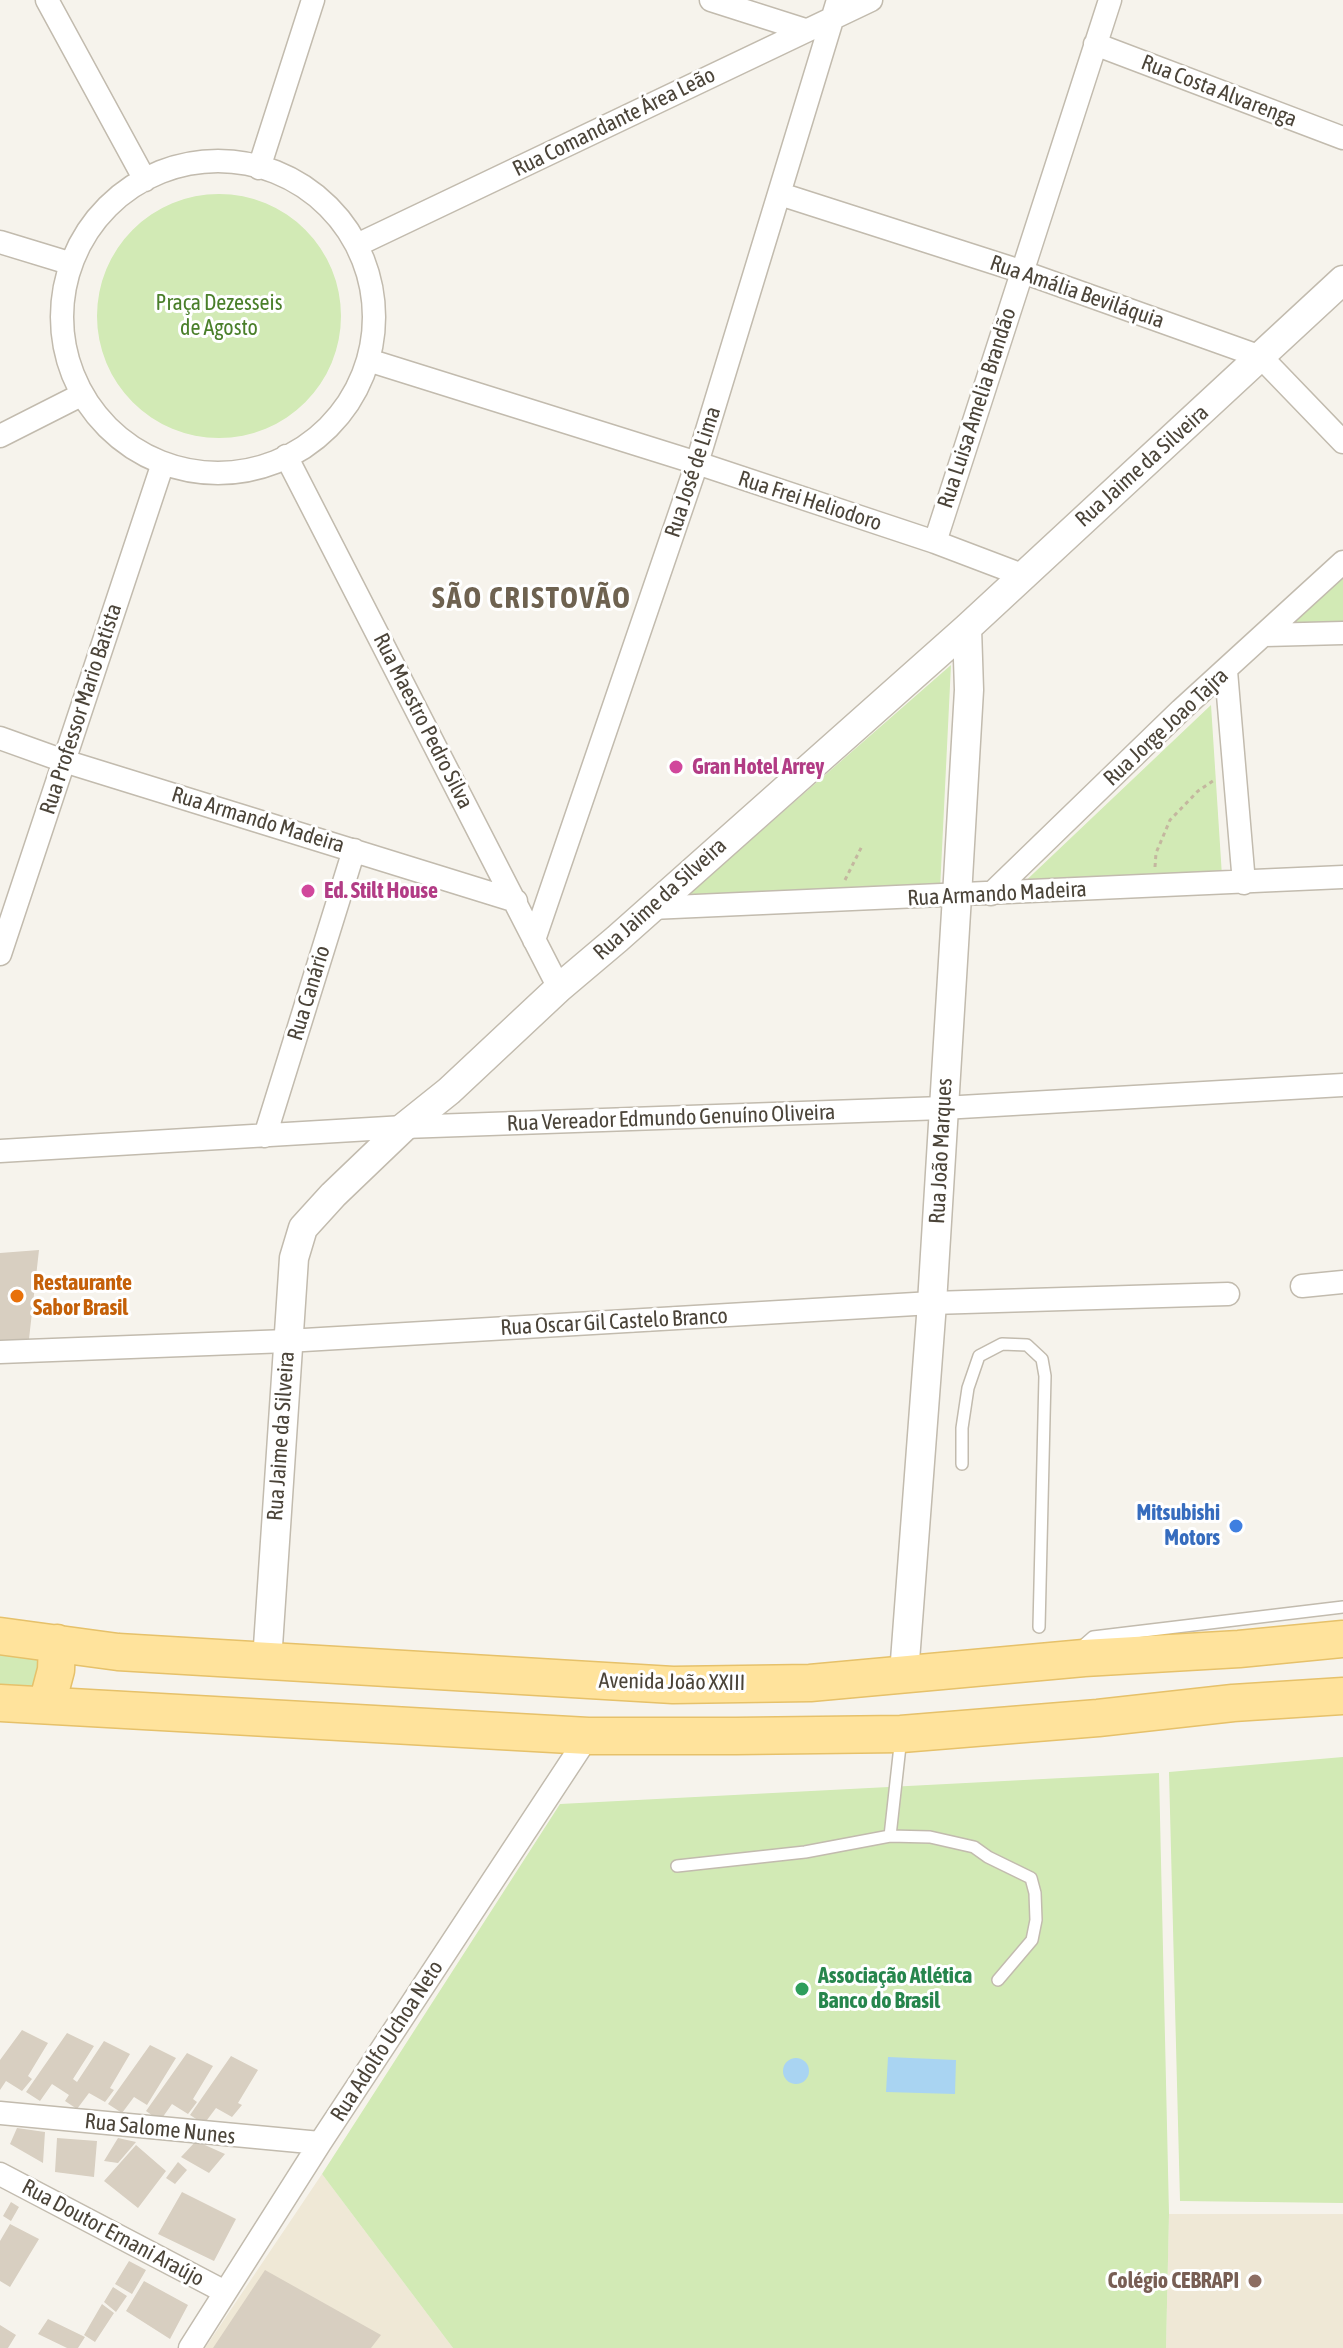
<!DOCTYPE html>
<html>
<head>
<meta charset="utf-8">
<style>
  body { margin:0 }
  canvas { display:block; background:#f6f3ec }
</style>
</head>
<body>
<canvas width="1343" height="2348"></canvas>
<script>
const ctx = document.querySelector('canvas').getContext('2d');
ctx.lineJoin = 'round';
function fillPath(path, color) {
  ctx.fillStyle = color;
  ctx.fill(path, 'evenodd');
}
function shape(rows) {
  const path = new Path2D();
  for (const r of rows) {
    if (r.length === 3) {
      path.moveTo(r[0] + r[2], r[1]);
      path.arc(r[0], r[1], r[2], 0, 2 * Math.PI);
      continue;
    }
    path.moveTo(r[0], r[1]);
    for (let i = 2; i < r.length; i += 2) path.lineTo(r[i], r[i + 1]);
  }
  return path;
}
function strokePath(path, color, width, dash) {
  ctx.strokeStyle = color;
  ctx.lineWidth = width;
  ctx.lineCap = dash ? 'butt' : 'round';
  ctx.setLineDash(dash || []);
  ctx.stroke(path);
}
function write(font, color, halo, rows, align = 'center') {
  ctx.font = font + ' "Asap Condensed",sans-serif';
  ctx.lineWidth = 6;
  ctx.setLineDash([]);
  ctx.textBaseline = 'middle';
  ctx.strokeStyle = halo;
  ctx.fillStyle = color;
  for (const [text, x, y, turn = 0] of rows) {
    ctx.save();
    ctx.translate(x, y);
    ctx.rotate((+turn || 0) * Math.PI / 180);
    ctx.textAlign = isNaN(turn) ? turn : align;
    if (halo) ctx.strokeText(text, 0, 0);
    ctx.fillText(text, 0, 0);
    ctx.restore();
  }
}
fillPath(shape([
  [322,2174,453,2348,205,2348],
  [1169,2214,1343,2214,1343,2348,1166,2348]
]), '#efe8d6');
fillPath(shape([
  [219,316,122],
  [1343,574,1343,623,1291,625],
  [951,665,940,890,686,896,729,859],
  [1211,705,1222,876,1016,890],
  [0,1654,48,1661,42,1689,0,1693],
  [1343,1757,1343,2203,1180,2201,1169,1772],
  [1159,1773,1169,2214,1166,2348,453,2348,322,2174,560,1804]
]), '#d2eab5');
fillPath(shape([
  [888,2057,956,2060,955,2094,886,2092],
  [796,2071,13]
]), '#a9d4f2');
fillPath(shape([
  [39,1250,29,1339,0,1341,0,1253],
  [22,2030,48,2043,28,2076,32,2079,22,2091,6,2081,0,2090,0,2060],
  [67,2033,94,2046,73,2079,77,2082,104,2041,130,2054,110,2088,114,2090,105,2102,89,2093,77,2109,65,2101,69,2095,52,2084,40,2101,26,2092],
  [150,2045,176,2058,147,2105,134,2097,122,2113,108,2104],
  [187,2053,213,2066,193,2099,197,2102,188,2114,172,2104,160,2121,146,2111],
  [231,2056,258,2070,238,2103,242,2105,232,2117,216,2108,204,2124,190,2115],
  [17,2128,45,2132,43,2163,10,2144],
  [57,2138,97,2141,94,2177,55,2172],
  [118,2138,136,2142,118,2163,104,2161],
  [196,2141,225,2154,209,2173,181,2157],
  [136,2145,166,2171,138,2208,104,2181],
  [178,2162,187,2170,175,2184,166,2178],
  [182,2192,236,2219,214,2261,158,2234],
  [11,2202,19,2207,11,2221,3,2216],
  [10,2224,39,2239,10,2287,0,2281,0,2241],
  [129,2261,146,2270,132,2294,115,2284],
  [265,2270,381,2335,371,2348,213,2348],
  [144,2281,188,2305,170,2339,126,2311],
  [113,2287,127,2296,116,2312,104,2302],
  [102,2304,114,2313,95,2342,84,2335],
  [48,2319,85,2337,78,2348,67,2348,38,2334],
  [0,2325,16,2335,8,2348,0,2348]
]), '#d8cfc1');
const service = shape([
  [962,1464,962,1428,968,1388,979,1356,1002,1344,1027,1345,1042,1359,1045,1376,1039,1627],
  [1084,1654,1085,1644,1093,1637,1343,1607],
  [890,1836,901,1737],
  [677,1866,805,1852,890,1836,930,1837,974,1847,988,1857,1031,1878,1035,1893,1036,1920,1032,1940,998,1980]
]);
const minor = shape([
  [47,0,145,180],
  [711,0,805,30],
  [1095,44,1343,138],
  [218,317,156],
  [259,168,313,0],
  [780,194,1020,271,1261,357,1343,442],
  [0,242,69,263],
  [357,245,871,0],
  [368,360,697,463,935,542,1022,575],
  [0,436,81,395],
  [286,456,559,988],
  [935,542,1110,0],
  [1265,635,1343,633],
  [1226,671,1244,883],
  [0,738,64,761,516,901],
  [991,894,1181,710,1343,562],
  [651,908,1343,877],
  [534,940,697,463,838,0],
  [0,954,163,463],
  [265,1136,354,850],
  [0,1151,404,1127,943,1108,1343,1085],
  [1302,1286,1343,1282],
  [0,1352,287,1341,932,1303,1228,1294],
  [0,2113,320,2143],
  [0,2174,225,2292],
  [190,2348,320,2143,588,1736]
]);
const tertiary = shape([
  [267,1661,294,1258,303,1228,333,1195,404,1127,449,1091,559,988,617,939,967,628,1343,280],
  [904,1674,932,1303,957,896,969,690,967,628]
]);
const primary = shape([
  [0,1636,118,1652,673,1685,810,1683,1084,1658,1239,1649,1343,1639],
  [0,1703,588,1736,736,1736,901,1734,1098,1718,1233,1703,1343,1696],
  [47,1704,56,1670,57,1643]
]);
strokePath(service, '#c2bbae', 14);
strokePath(minor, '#c2bbae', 25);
strokePath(tertiary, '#c2bbae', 31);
strokePath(primary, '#e6c16a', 39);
strokePath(shape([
  [1155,867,1156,853,1170,820,1198,791,1216,779],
  [845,880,862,846]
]), '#c4b79f', 3, [4, 4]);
strokePath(service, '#fff', 11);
strokePath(minor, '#fff', 22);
strokePath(tertiary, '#fff', 28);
strokePath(primary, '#ffe39c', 36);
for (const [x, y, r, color] of [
  [676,767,8,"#d1479c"],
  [308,891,8,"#d1479c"],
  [17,1296,8,"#e8710a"],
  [1236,1526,8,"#3f7fe0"],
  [802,1989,8,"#2e9e5b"],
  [1255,2281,8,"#8d6e63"]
]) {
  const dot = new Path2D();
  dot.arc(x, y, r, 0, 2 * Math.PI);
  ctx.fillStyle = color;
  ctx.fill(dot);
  strokePath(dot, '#fff', 3);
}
write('22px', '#4b4439', '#fff', [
  ["Rua Costa Alvarenga",1219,91,21],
  ["Rua Comandante Área Leão",614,122,-26],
  ["Rua Amália Beviláquia",1077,292,19],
  ["Rua Luisa Amelia Brandão",977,408,-72],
  ["Rua Jaime da Silveira",1142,466,-42],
  ["Rua José de Lima",693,472,-72],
  ["Rua Frei Heliodoro",810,501,18],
  ["Rua Professor Mario Batista",81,709,-72],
  ["Rua Maestro Pedro Silva",423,721,63],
  ["Rua Jorge Joao Tajra",1166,727,-43],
  ["Rua Armando Madeira",258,820,17],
  ["Rua Armando Madeira",997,894,-3],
  ["Rua Jaime da Silveira",660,899,-42],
  ["Rua Canário",309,993,-73],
  ["Rua Vereador Edmundo Genuíno Oliveira",671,1118,-2],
  ["Rua João Marques",941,1151,-87],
  ["Rua Oscar Gil Castelo Branco",614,1322,-3],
  ["Rua Jaime da Silveira",281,1436,-86],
  ["Avenida João XXIII",672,1682,1],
  ["Rua Adolfo Uchoa Neto",387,2041,-57],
  ["Rua Salome Nunes",160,2129,6],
  ["Rua Doutor Ernani Araújo",113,2233,28]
]);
write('22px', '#4a7f2a', '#fff', [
  ["Praça Dezesseis",219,303],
  ["de Agosto",219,328]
]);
write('bold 22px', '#b23c85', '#fff', [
  ["Gran Hotel Arrey",692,767],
  ["Ed. Stilt House",324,891]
], 'left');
write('bold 22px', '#c56008', '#fff', [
  ["Restaurante",33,1283],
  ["Sabor Brasil",33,1308]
], 'left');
write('bold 22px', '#366cbe', '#fff', [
  ["Mitsubishi",1220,1513],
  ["Motors",1220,1538]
], 'right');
write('bold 22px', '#27864d', '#fff', [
  ["Associação Atlética",818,1976],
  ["Banco do Brasil",818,2001]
], 'left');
write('bold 22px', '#785e54', '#fff', [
  ["Colégio CEBRAPI",1239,2281]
], 'right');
ctx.letterSpacing = '2px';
write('bold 30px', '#6e6250', '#fff', [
  ["SÃO CRISTOVÃO",532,599]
]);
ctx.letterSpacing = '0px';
</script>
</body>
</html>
